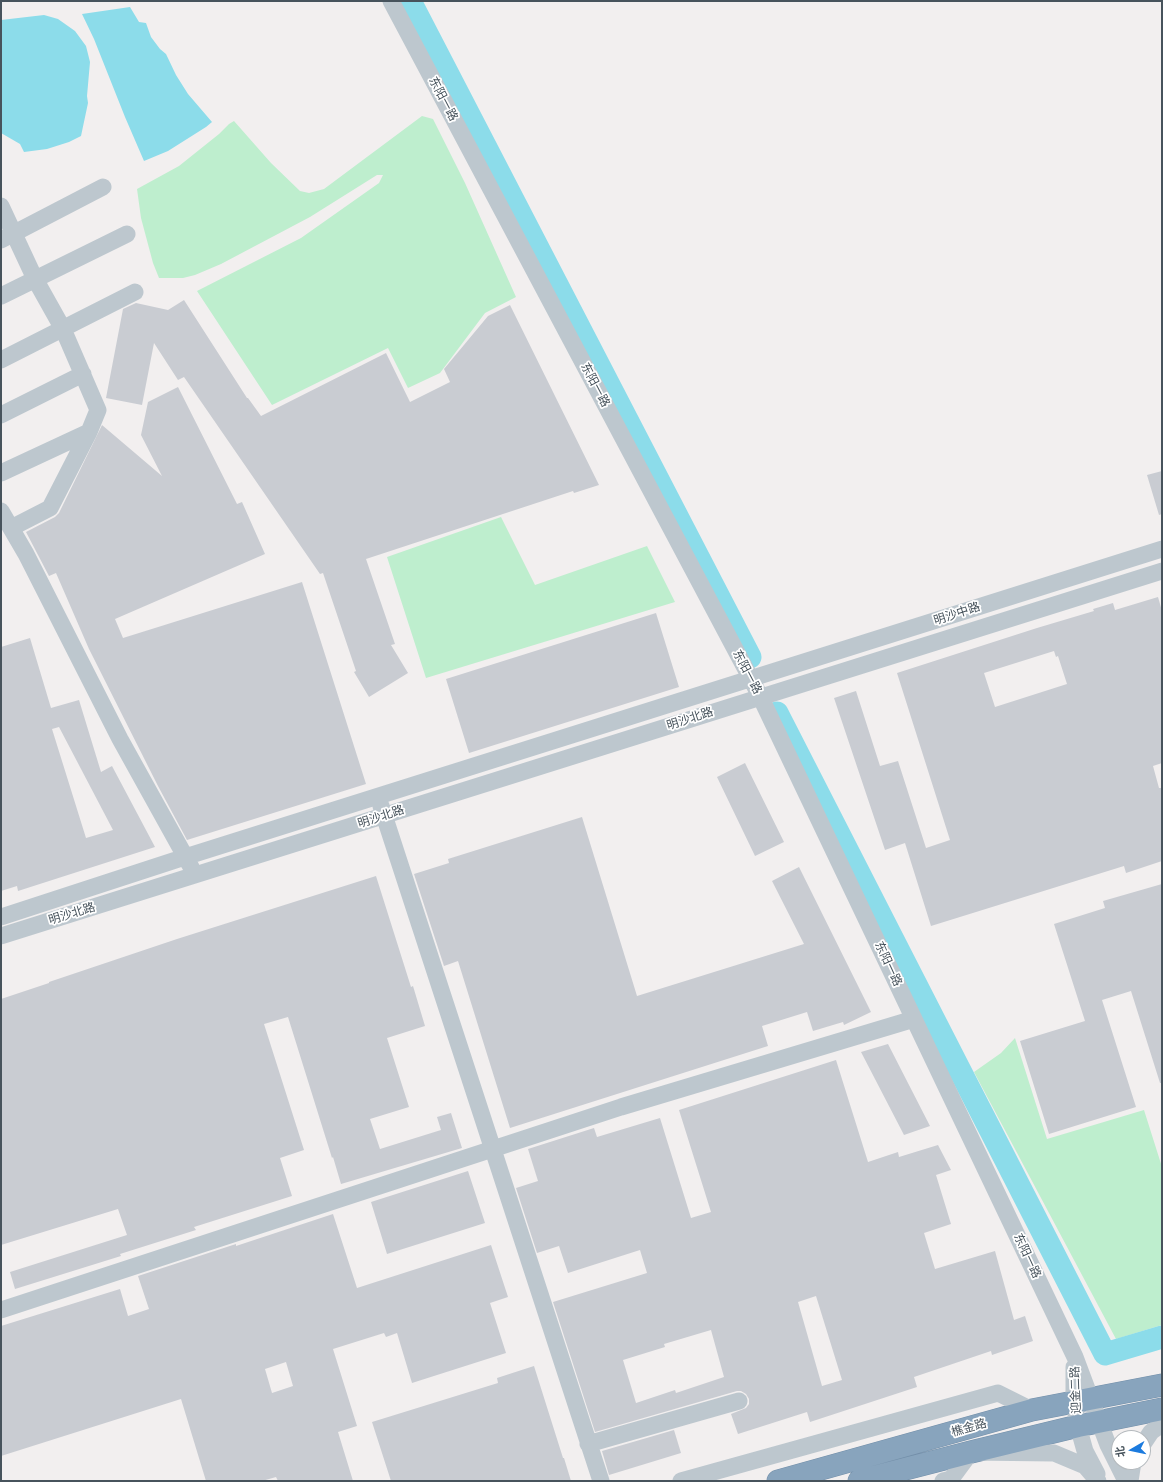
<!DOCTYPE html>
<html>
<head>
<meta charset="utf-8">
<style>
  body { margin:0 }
  #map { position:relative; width:1163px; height:1482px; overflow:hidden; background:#f2efef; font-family:"Noto Sans","Noto Sans SC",sans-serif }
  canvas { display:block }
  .frame { position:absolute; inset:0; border:2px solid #47535c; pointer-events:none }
  .north { position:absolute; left:1111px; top:1430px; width:40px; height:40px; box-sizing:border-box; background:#fff; border:1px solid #b5babe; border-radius:50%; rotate:261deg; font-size:11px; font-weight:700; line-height:16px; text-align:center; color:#47535c }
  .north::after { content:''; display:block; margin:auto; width:14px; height:18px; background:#1c7bde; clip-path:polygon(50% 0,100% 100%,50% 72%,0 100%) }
</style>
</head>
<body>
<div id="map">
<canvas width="1163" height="1482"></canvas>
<div class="frame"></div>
<div class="north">北</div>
</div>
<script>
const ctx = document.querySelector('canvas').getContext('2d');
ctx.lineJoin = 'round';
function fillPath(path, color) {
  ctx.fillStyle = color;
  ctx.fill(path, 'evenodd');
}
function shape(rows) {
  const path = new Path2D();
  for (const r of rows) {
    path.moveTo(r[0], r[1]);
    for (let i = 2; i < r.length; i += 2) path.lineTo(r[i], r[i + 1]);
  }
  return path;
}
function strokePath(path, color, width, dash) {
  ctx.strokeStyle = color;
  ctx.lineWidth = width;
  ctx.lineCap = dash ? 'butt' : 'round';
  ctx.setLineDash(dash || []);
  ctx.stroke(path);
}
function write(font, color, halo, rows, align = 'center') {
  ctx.font = font + ' "Noto Sans","Noto Sans SC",sans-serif';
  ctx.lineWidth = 3.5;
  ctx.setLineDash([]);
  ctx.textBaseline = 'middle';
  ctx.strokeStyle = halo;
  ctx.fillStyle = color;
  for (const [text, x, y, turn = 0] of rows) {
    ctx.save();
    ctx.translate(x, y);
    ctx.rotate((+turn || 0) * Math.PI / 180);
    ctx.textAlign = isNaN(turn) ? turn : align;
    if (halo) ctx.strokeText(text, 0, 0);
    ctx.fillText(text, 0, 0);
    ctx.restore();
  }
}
fillPath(shape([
  [422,116,433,119,465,183,516,297,485,313,440,373,408,388,388,348,272,405,197,291,301,238,379,183,383,175,377,175,310,217,221,264,195,275,183,278,159,278,153,263,141,218,137,189,179,166,219,134,229,124,234,121,271,163,300,191,309,193,324,189],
  [501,517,535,585,647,546,675,602,426,678,387,557],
  [1015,1038,1047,1139,1144,1110,1162,1167,1162,1325,1116,1339,974,1072,1001,1053]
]), '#beeece');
fillPath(shape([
  [130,7,139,22,146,23,151,37,160,49,166,54,176,75,188,94,212,122,206,127,168,151,144,161,125,117,94,39,82,14],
  [44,15,58,19,75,31,86,46,90,62,87,96,88,103,81,136,69,142,47,149,24,152,20,144,1,133,1,20]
]), '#8cdcea');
strokePath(shape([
  [410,1,750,657],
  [777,713,1105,1354,1162,1337]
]), '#8cdcea', 23);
fillPath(shape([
  [184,300,247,398,248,398,261,416,386,353,410,402,450,382,444,369,488,316,510,305,599,485,574,493,573,491,366,559,395,644,391,645,408,673,369,697,354,672,356,671,323,573,320,574,184,377,178,380,154,343,142,405,106,398,123,309,136,303,168,310],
  [178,387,237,504,242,502,265,554,115,619,123,638,302,582,366,784,187,840,158,786,89,649,56,573,49,576,26,532,55,517,59,513,102,425,162,476,141,435,148,402],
  [1162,471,1162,514,1159,515,1147,475],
  [1158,597,1162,611,1162,763,1153,766,1159,788,1162,788,1162,861,1126,873,1124,866,931,926,905,843,885,850,834,698,856,691,880,766,898,761,926,848,950,840,897,673,1037,628,1094,611,1093,609,1113,603,1115,610],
  [1054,651,1056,657,1058,656,1067,684,995,707,984,673],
  [656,613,679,687,469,753,446,679],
  [30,638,51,708,79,700,101,772,112,766,155,847,18,891,17,886,1,891,1,647],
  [59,727,113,830,86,838,52,729],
  [745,763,784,842,755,856,717,777],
  [582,817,637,996,804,944,772,881,799,867,871,1012,844,1025,843,1022,813,1031,807,1012,762,1026,768,1046,510,1128,458,961,444,966,414,874,449,863,448,859],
  [376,876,411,987,413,986,425,1026,387,1038,409,1107,370,1119,380,1149,441,1130,437,1117,451,1113,462,1148,341,1184,333,1157,332,1158,288,1017,264,1024,304,1150,280,1158,292,1196,194,1227,196,1230,120,1254,121,1256,15,1289,10,1272,127,1235,118,1209,1,1245,1,999,49,983,49,982,177,939],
  [1162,884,1162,1083,1160,1083,1131,991,1102,1000,1136,1107,1049,1134,1020,1041,1085,1021,1054,924,1105,908,1103,901],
  [888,1044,930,1126,904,1135,861,1052],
  [836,1060,868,1162,898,1152,899,1157,938,1145,951,1170,936,1175,951,1224,924,1233,935,1269,995,1251,1014,1320,1025,1316,1033,1341,992,1355,991,1351,914,1377,917,1387,810,1422,807,1412,738,1434,731,1414,746,1408,749,1404,749,1399,746,1394,741,1391,737,1391,595,1432,553,1302,647,1273,640,1250,568,1273,559,1246,537,1253,516,1188,538,1181,528,1149,594,1128,597,1137,660,1118,691,1218,711,1212,679,1110],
  [816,1296,842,1380,822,1386,798,1302],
  [711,1330,724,1377,676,1393,675,1390,636,1403,623,1360,665,1347,664,1344],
  [468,1171,485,1223,387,1254,371,1202],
  [333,1214,357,1288,491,1245,508,1297,490,1303,506,1353,412,1383,397,1333,386,1337,384,1333,333,1349,357,1426,338,1432,353,1481,278,1481,276,1477,262,1481,206,1481,181,1399,1,1456,1,1326,120,1289,128,1316,149,1309,138,1276,236,1244,236,1246],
  [286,1362,293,1386,272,1393,265,1369],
  [534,1366,563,1458,564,1458,571,1481,391,1481,372,1422,498,1383,497,1378],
  [674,1430,681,1453,609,1475,602,1451]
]), '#c9ccd2');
const highway = shape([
  [778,1481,1032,1410,1162,1385],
  [859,1481,971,1452,1078,1426,1162,1409]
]);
strokePath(highway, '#738fa9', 23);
strokePath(shape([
  [391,1,760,696,1075,1357,1108,1445,1126,1481],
  [1,206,35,279,63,329,98,410,89,432,50,508,11,528],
  [1,240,103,187],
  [1,296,127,234],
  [1,360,135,292],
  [1,415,83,374],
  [1,473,89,432],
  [1,511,26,554,120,739,191,867],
  [381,806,601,1481],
  [1,917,185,857,1162,549],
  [1,936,1162,571],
  [1,1310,621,1107,914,1019],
  [1074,1367,1074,1401,1078,1426,1085,1451,1097,1474],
  [588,1444,739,1401],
  [1143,1444,1151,1432,1162,1424],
  [681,1481,998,1393,1032,1410],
  [943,1481,951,1479,971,1452,1054,1453,1085,1466,1098,1481],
  [1130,1481,1133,1462]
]), '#bdc7ce', 17);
strokePath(highway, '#88a4bd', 22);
write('12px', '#47535c', '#fff', [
  ["东阳一路",443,99,62],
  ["东阳一路",595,385,62],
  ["明沙中路",957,614,-18],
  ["东阳一路",747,672,62],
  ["明沙北路",690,719,-18],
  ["明沙北路",381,817,-18],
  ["明沙北路",72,914,-17],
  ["东阳一路",888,964,65],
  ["东阳一路",1027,1256,65],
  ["迎金二路",1076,1390,-92],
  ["樵金路",969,1428,-16]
]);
</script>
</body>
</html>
